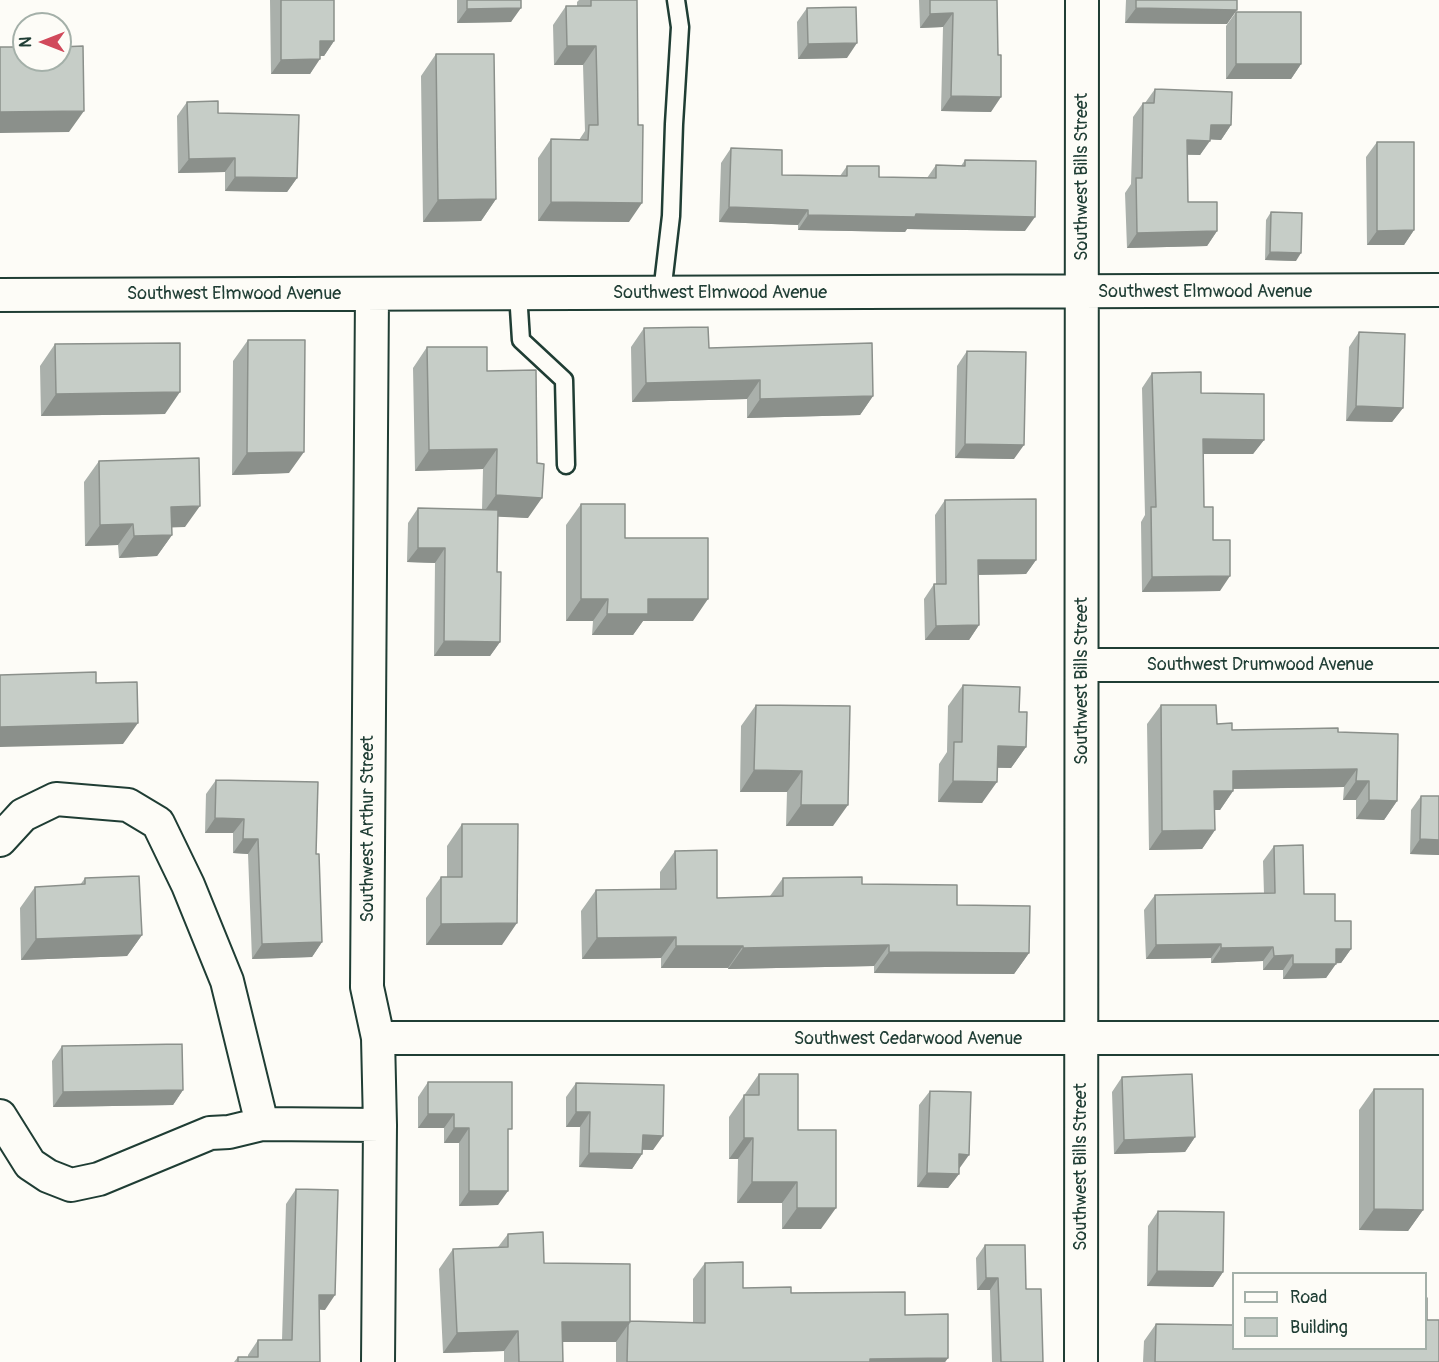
<!DOCTYPE html>
<html>
<head>
<meta charset="utf-8">
<style>
  body { margin:0 }
  #map { position:relative; width:1439px; height:1362px; overflow:hidden; background:#fdfcf7; font-family:Pangolin,sans-serif }
  canvas { display:block }
  .legend { position:absolute; left:1232px; top:1272px; width:195px; height:78px; box-sizing:border-box; background:#fdfcf7; border:2px solid #a4b0a9; margin:0; padding:8px 10px; list-style:none; font-size:18px; color:#1f3d34 }
  .legend li { display:flex; align-items:center; gap:12px; height:30px }
  .legend b { width:30px; border:2px solid #a4b0a9 }
  .north { position:absolute; left:12px; top:12px; width:60px; height:60px; box-sizing:border-box; background:#fdfcf7; border:2px solid #a4b0a9; border-radius:50%; rotate:270deg; font-size:16px; font-weight:700; line-height:24px; text-align:center; color:#1f3d34 }
  .north::after { content:''; display:block; margin:auto; width:21px; height:27px; background:#d1495b; clip-path:polygon(50% 0,100% 100%,50% 72%,0 100%) }
</style>
</head>
<body>
<div id="map">
<canvas width="1439" height="1362"></canvas>
<ul class="legend">
<li><b style="height:8px;background:#fdfcf7"></b>Road</li>
<li><b style="height:16px;background:#c6cdc7"></b>Building</li>
</ul>
<div class="north">N</div>
</div>
<script>
const ctx = document.querySelector('canvas').getContext('2d');
ctx.lineJoin = 'round';
function shape(rows) {
  const path = new Path2D();
  for (const r of rows) {
    path.moveTo(r[0], r[1]);
    for (let i = 2; i < r.length; i += 2) path.lineTo(r[i], r[i + 1]);
  }
  return path;
}
function strokePath(path, color, width, dash) {
  ctx.strokeStyle = color;
  ctx.lineWidth = width;
  ctx.lineCap = dash ? 'butt' : 'round';
  ctx.setLineDash(dash || []);
  ctx.stroke(path);
}
function fillPath(path, color) {
  ctx.fillStyle = color;
  ctx.fill(path, 'evenodd');
}
function write(font, color, halo, rows, align = 'center') {
  ctx.font = font + ' Pangolin,sans-serif';
  ctx.lineWidth = 4.5;
  ctx.setLineDash([]);
  ctx.textBaseline = 'middle';
  ctx.strokeStyle = halo;
  ctx.fillStyle = color;
  for (const [text, x, y, turn = 0] of rows) {
    ctx.save();
    ctx.translate(x, y);
    ctx.rotate((+turn || 0) * Math.PI / 180);
    ctx.textAlign = isNaN(turn) ? turn : align;
    if (halo) ctx.strokeText(text, 0, 0);
    ctx.fillText(text, 0, 0);
    ctx.restore();
  }
}
const service = shape([
  [518,293,521,340,564,380,566,465],
  [662,293,671,216,674,124,680,27,676,0]
]);
const minor = shape([
  [372,294,367,987,378,1038,380,1125,378,1362],
  [0,295,1439,290],
  [1082,665,1439,665],
  [0,840,23,815,56,799,128,805,158,823,188,885,227,981,262,1124,229,1132,210,1133,99,1179,71,1185,48,1176,30,1164,0,1116],
  [378,1038,1439,1038],
  [262,1124,380,1125],
  [1081,1362,1082,0]
]);
strokePath(service, '#1f3d34', 21);
strokePath(minor, '#1f3d34', 36);
strokePath(service, '#fdfcf7', 16);
strokePath(minor, '#fdfcf7', 32);
fillPath(shape([
  [270,0,334,0,334,41,324,56,320,56,310,74,271,74],
  [457,0,521,0,511,22,457,23],
  [579,0,637,0,629,222,538,221,538,158,551,139,579,140,585,131,583,65,554,65,553,25,566,6,577,6,577,2],
  [919,0,997,0,991,112,941,111,943,27,920,28],
  [1126,0,1237,0,1227,24,1125,23],
  [807,8,847,58,798,59,797,22],
  [1236,12,1301,64,1291,79,1226,79,1226,26],
  [436,54,496,199,481,221,423,222,421,76],
  [1155,89,1231,125,1221,140,1210,139,1200,155,1187,155,1188,202,1217,231,1207,246,1127,248,1125,193,1131,184,1133,117,1143,103,1145,103],
  [187,102,218,113,297,178,287,192,225,191,225,172,178,173,177,116],
  [1377,142,1414,230,1404,245,1367,245,1366,157],
  [731,148,782,175,840,176,847,166,879,177,927,178,936,165,961,166,965,160,1025,231,907,229,905,232,798,230,798,225,719,222,721,163],
  [1271,212,1296,261,1265,260,1266,220],
  [644,328,709,348,873,396,860,415,747,418,747,399,632,402,631,347],
  [1359,332,1403,408,1392,422,1346,421,1349,347],
  [248,340,289,473,232,475,233,361],
  [55,344,165,414,41,416,40,366],
  [427,347,487,371,528,518,497,516,497,572,500,642,490,656,434,656,435,563,407,562,408,523,418,508,482,510,483,469,415,471,413,368],
  [967,351,1014,459,955,458,957,366],
  [1152,373,1201,393,1264,440,1253,454,1203,454,1204,507,1213,540,1220,591,1142,592,1141,522,1145,515,1142,388],
  [99,461,185,527,172,527,172,535,157,556,119,558,118,545,85,546,84,482],
  [945,500,1036,560,1026,574,978,575,979,625,969,640,925,640,924,599,934,584,936,584,935,515],
  [581,504,625,538,693,621,643,621,633,635,592,635,593,621,566,621,566,525],
  [963,685,1019,712,1026,747,1011,768,998,768,982,803,938,802,939,764,947,752,948,706],
  [756,705,850,706,833,826,786,826,787,792,740,792,741,726],
  [1161,705,1232,730,1338,732,1397,801,1384,820,1356,819,1356,800,1343,800,1344,787,1233,789,1233,791,1220,810,1215,810,1215,830,1202,849,1149,850,1147,724],
  [216,780,316,854,322,942,312,957,252,959,248,854,233,853,233,833,205,833,206,794],
  [1421,796,1439,855,1410,854,1411,810],
  [462,824,502,945,426,945,426,898,441,877,447,877,447,846],
  [1274,846,1304,894,1335,921,1351,949,1341,963,1336,963,1326,978,1283,979,1283,970,1263,970,1263,961,1211,963,1211,958,1146,959,1144,910,1155,895,1264,894,1263,861],
  [675,851,717,898,770,896,783,878,862,884,957,905,1029,953,1014,974,874,973,874,966,728,969,728,968,661,968,661,958,582,959,581,911,596,890,660,890,660,872],
  [85,878,142,935,127,956,21,960,20,908,35,887,80,885],
  [62,1046,183,1090,173,1105,53,1107,52,1061],
  [759,1074,798,1130,821,1229,782,1229,782,1203,737,1203,738,1159,729,1159,729,1117],
  [1122,1077,1195,1137,1185,1152,1114,1154,1112,1092],
  [428,1082,508,1135,498,1205,459,1206,459,1143,444,1143,444,1128,418,1128,418,1097],
  [576,1083,653,1150,642,1150,642,1154,632,1169,579,1167,580,1127,566,1127,566,1097],
  [1374,1089,1423,1210,1408,1231,1359,1230,1359,1110],
  [930,1091,959,1169,959,1174,948,1188,917,1187,919,1105],
  [296,1189,325,1310,319,1309,320,1362,234,1362,238,1357,248,1357,248,1355,258,1340,282,1340,286,1204],
  [1158,1211,1223,1272,1213,1287,1147,1286,1148,1226],
  [508,1234,544,1263,630,1321,693,1323,693,1279,705,1263,743,1288,791,1293,905,1315,948,1358,945,1362,616,1362,616,1341,616,1342,562,1342,563,1362,504,1362,504,1351,443,1353,439,1269,453,1249,498,1247],
  [985,1245,1043,1362,992,1362,990,1290,977,1290,976,1258],
  [1427,1320,1439,1362,1143,1362,1144,1341,1156,1324,1233,1348]
]), '#aab0ab');
fillPath(shape([
  [521,8,511,22,457,23,467,9],
  [1136,8,1237,10,1227,24,1125,23],
  [953,13,943,27,920,28,930,14],
  [320,41,334,41,324,56,310,56],
  [857,43,847,58,798,59,808,44],
  [567,46,596,46,583,65,554,65],
  [320,59,310,74,271,74,281,60],
  [1236,64,1301,64,1291,79,1226,79],
  [951,96,1001,97,991,112,941,111],
  [84,111,69,132,0,133,0,112],
  [1211,125,1231,125,1221,140,1201,139],
  [1187,140,1210,141,1200,155,1177,154],
  [235,158,225,172,178,173,189,159],
  [235,177,297,178,287,192,225,191],
  [496,199,481,221,423,222,438,200],
  [551,202,642,203,629,222,538,221],
  [729,207,808,210,798,225,719,222],
  [916,214,1035,217,1025,231,907,229,905,232,798,230,808,215],
  [1414,230,1404,245,1367,245,1377,231],
  [1217,231,1207,246,1127,248,1137,233],
  [1270,252,1301,253,1296,261,1265,260],
  [760,380,747,399,632,402,646,383],
  [180,392,165,414,41,416,56,394],
  [873,396,860,415,747,418,760,399],
  [1356,406,1403,408,1392,422,1346,421],
  [1203,439,1264,440,1253,454,1192,454],
  [965,444,1024,445,1014,459,955,458],
  [497,449,483,469,415,471,429,450],
  [304,452,289,473,232,475,247,453],
  [496,495,542,498,528,518,481,516],
  [200,506,185,527,156,528,171,507],
  [133,524,118,545,85,546,100,525],
  [172,535,157,556,119,558,134,536],
  [418,548,445,548,435,563,407,562],
  [978,560,1036,560,1026,574,968,575],
  [1230,576,1220,591,1142,592,1152,577],
  [581,599,608,599,593,621,566,621],
  [648,599,708,599,693,621,643,621,633,635,592,635,607,614],
  [979,625,969,640,925,640,936,626],
  [444,641,500,642,490,656,434,656],
  [138,723,123,744,0,747,0,727],
  [998,746,1026,747,1011,768,983,767],
  [1357,769,1344,787,1220,789,1233,771],
  [754,770,802,771,787,792,740,792],
  [953,781,997,782,982,803,938,802],
  [1356,781,1369,781,1356,800,1343,800],
  [1214,791,1233,791,1220,810,1201,810],
  [1369,800,1397,801,1384,820,1356,819],
  [801,805,848,805,833,826,786,826],
  [215,818,244,819,233,833,205,833],
  [1215,830,1202,849,1149,850,1162,831],
  [243,839,258,839,248,854,233,853],
  [1420,839,1439,840,1439,855,1410,854],
  [517,923,502,945,426,945,441,924],
  [142,935,127,956,21,960,36,939],
  [676,937,661,958,582,959,597,938],
  [322,942,312,957,252,959,262,944],
  [1221,944,1211,958,1146,959,1156,945],
  [889,945,874,966,728,969,743,948],
  [676,946,743,946,728,968,661,968],
  [1273,947,1263,961,1211,963,1221,948],
  [1336,949,1351,949,1341,963,1326,964],
  [889,952,1029,953,1014,974,874,973],
  [1293,955,1283,970,1263,970,1274,956],
  [1293,964,1336,964,1326,978,1283,979],
  [183,1090,173,1105,53,1107,63,1092],
  [576,1112,590,1112,580,1127,566,1127],
  [428,1114,454,1114,444,1128,418,1128],
  [454,1128,469,1128,459,1143,444,1143],
  [643,1135,663,1136,653,1150,632,1149],
  [1195,1137,1185,1152,1114,1154,1124,1140],
  [744,1138,753,1138,738,1159,729,1159],
  [589,1153,642,1154,632,1169,579,1167],
  [959,1154,969,1155,959,1169],
  [927,1173,959,1174,948,1188,917,1187],
  [752,1182,797,1182,782,1203,737,1203],
  [469,1191,508,1191,498,1205,459,1206],
  [797,1208,836,1208,821,1229,782,1229],
  [1374,1209,1423,1210,1408,1231,1359,1230],
  [1157,1271,1223,1272,1213,1287,1147,1286],
  [986,1278,998,1278,990,1290,977,1290],
  [319,1295,335,1295,325,1310,309,1309],
  [562,1322,630,1322,616,1342,548,1342],
  [518,1331,504,1351,443,1353,457,1333],
  [948,1358,945,1362,868,1362,870,1359]
]), '#8b908b');
const building = shape([
  [281,0,334,0,334,41,320,41,320,59,281,60,281,0],
  [467,0,521,0,521,8,467,9,467,0],
  [591,0,637,0,638,125,643,125,642,203,551,202,551,139,588,140,589,125,598,125,596,46,567,46,566,6,591,6,591,0],
  [930,0,997,0,998,55,1001,55,1001,97,951,96,953,13,930,14,930,0],
  [1136,0,1237,0,1237,10,1136,8,1136,0],
  [856,7,857,43,808,44,807,8,856,7],
  [1236,12,1301,12,1301,64,1236,64,1236,12],
  [83,46,84,111,0,112,0,47,24,47,24,60,60,60,60,47,83,46],
  [436,54,494,54,496,199,438,200,436,54],
  [1155,89,1232,92,1231,125,1211,125,1210,141,1187,140,1188,202,1217,202,1217,231,1137,233,1136,178,1142,178,1143,103,1154,103,1155,89],
  [218,101,218,113,299,115,297,178,235,177,235,158,189,159,187,102,218,101],
  [1377,142,1414,142,1414,230,1377,231,1377,142],
  [731,148,782,150,782,175,847,176,847,166,879,166,879,177,936,178,936,165,965,166,965,160,1036,161,1035,217,916,214,915,217,808,215,808,210,729,207,731,148],
  [1271,212,1302,213,1301,253,1270,252,1271,212],
  [708,327,709,348,872,343,873,396,760,399,760,380,646,383,644,328,708,327],
  [1359,332,1405,334,1403,408,1356,406,1359,332],
  [248,340,305,340,304,452,247,453,248,340],
  [180,343,180,392,56,394,55,344,180,343],
  [427,347,487,347,487,371,536,370,537,463,544,464,542,498,496,495,497,449,429,450,427,347],
  [967,351,1026,352,1024,445,965,444,967,351],
  [1201,372,1201,393,1264,394,1264,440,1203,439,1204,507,1213,507,1213,540,1230,540,1230,576,1152,577,1151,507,1156,507,1152,373,1201,372],
  [199,458,200,506,171,507,172,535,134,536,133,524,100,525,99,461,199,458],
  [1036,499,1036,560,978,560,979,625,936,626,934,584,946,584,945,500,1036,499],
  [581,504,625,504,625,538,708,538,708,599,648,599,648,614,607,614,608,599,581,599,581,504],
  [418,508,498,510,497,572,501,572,500,642,444,641,445,548,418,548,418,508],
  [96,672,96,683,137,682,138,723,0,727,0,675,96,672],
  [963,685,1020,687,1019,712,1027,712,1026,747,998,746,997,782,953,781,954,742,962,742,963,685],
  [756,705,850,706,848,805,801,805,802,771,754,770,756,705],
  [1161,705,1216,705,1217,724,1232,723,1232,730,1338,728,1338,732,1398,734,1397,801,1369,800,1369,781,1356,781,1357,769,1233,771,1233,791,1214,791,1215,830,1162,831,1161,705],
  [216,780,318,782,316,854,319,854,322,942,262,944,258,839,243,839,244,819,215,818,216,780],
  [1421,796,1439,796,1439,840,1420,839,1421,796],
  [462,824,518,824,517,923,441,924,441,877,462,877,462,824],
  [1303,845,1304,894,1335,894,1335,921,1351,921,1351,949,1336,949,1336,964,1293,964,1293,955,1274,956,1273,947,1221,948,1221,944,1156,945,1155,895,1275,893,1274,846,1303,845],
  [717,850,717,898,783,896,783,878,862,877,862,884,957,885,957,905,1030,906,1029,953,889,952,889,945,743,948,743,946,676,946,676,937,597,938,596,890,676,889,675,851,717,850],
  [139,876,142,935,36,939,35,887,85,884,85,878,139,876],
  [182,1044,183,1090,63,1092,62,1046,182,1044],
  [759,1074,798,1074,798,1130,836,1130,836,1208,797,1208,797,1182,752,1182,753,1138,744,1138,744,1095,759,1095,759,1074],
  [1192,1074,1195,1137,1124,1140,1122,1077,1192,1074],
  [428,1082,512,1082,512,1129,508,1129,508,1191,469,1191,469,1128,454,1128,454,1114,428,1114,428,1082],
  [576,1083,664,1085,663,1136,643,1135,642,1154,589,1153,590,1112,576,1112,576,1083],
  [1374,1089,1423,1089,1423,1210,1374,1209,1374,1089],
  [930,1091,971,1092,969,1155,959,1154,959,1174,927,1173,930,1091],
  [296,1189,338,1190,335,1295,319,1295,320,1362,238,1362,238,1357,258,1357,258,1340,292,1340,296,1189],
  [1158,1211,1224,1212,1223,1272,1157,1271,1158,1211],
  [543,1232,544,1263,630,1264,630,1322,562,1322,563,1362,519,1362,518,1331,457,1333,453,1249,508,1247,508,1234,543,1232],
  [985,1245,1025,1245,1026,1289,1041,1289,1043,1362,1001,1362,998,1278,986,1278,985,1245],
  [743,1262,743,1288,791,1287,791,1293,905,1292,905,1315,948,1314,948,1358,870,1359,870,1362,627,1362,628,1325,630,1321,705,1323,705,1263,743,1262],
  [1425,1298,1427,1298,1427,1320,1439,1320,1439,1362,1155,1362,1156,1324,1233,1325,1233,1348,1425,1348,1425,1298]
]);
fillPath(building, '#c6cdc7');
strokePath(building, '#8b908b', 1.5);
write('18px', '#1f3d34', '#fdfcf7', [
  ["Southwest Bills Street",1082,177,-90],
  ["Southwest Elmwood Avenue",1205,292],
  ["Southwest Elmwood Avenue",720,293],
  ["Southwest Elmwood Avenue",234,294],
  ["Southwest Drumwood Avenue",1260,665],
  ["Southwest Bills Street",1082,681,-90],
  ["Southwest Arthur Street",368,829,-90],
  ["Southwest Cedarwood Avenue",908,1039],
  ["Southwest Bills Street",1081,1167,-90]
]);
</script>
</body>
</html>
